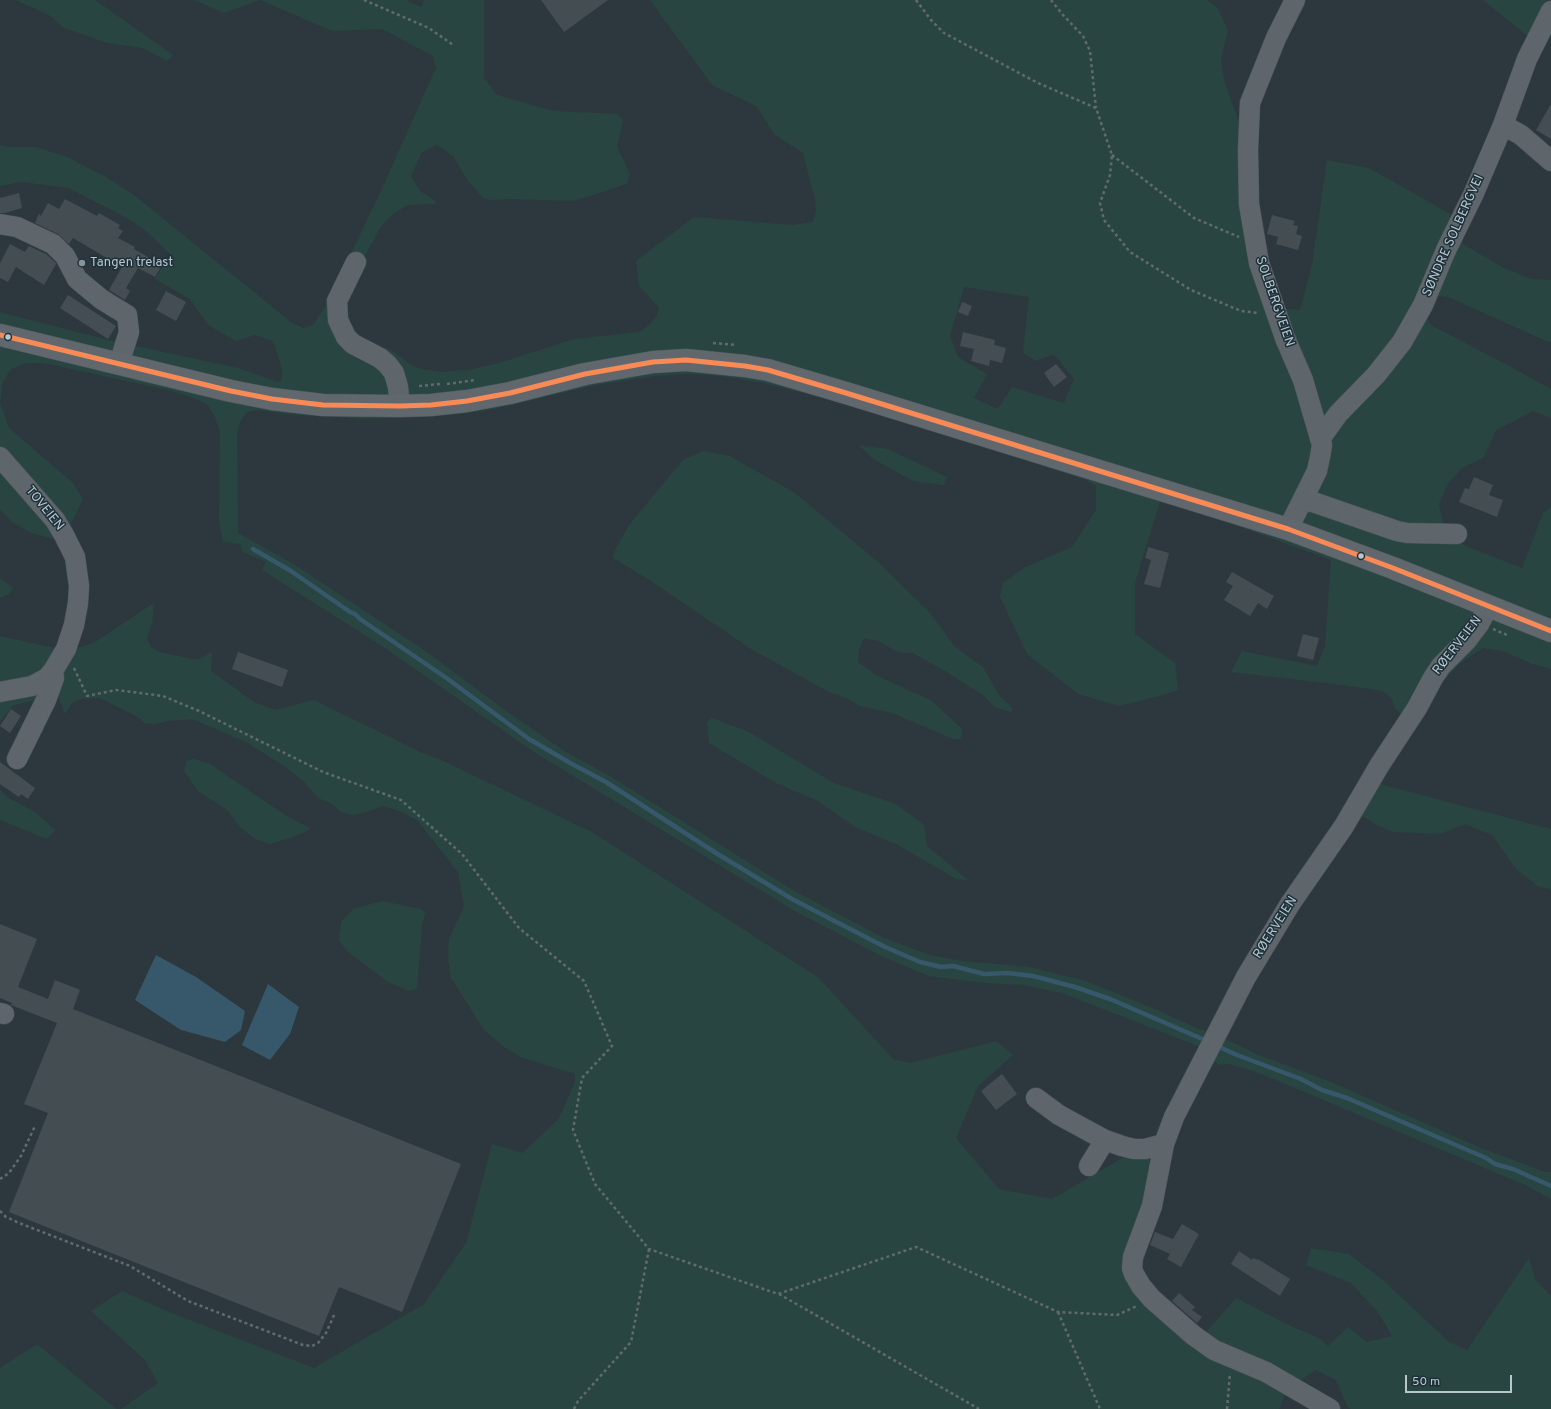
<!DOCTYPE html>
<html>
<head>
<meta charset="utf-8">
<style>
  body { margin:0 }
  #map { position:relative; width:1551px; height:1409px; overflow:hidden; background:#2d383e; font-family:Overpass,sans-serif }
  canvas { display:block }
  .scale { position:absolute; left:1405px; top:1375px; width:107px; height:18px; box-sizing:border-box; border:2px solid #b8c6ce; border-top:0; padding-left:5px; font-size:12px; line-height:14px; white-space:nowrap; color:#b8c6ce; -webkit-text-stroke:3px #1e313a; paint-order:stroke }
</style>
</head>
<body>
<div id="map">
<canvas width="1551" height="1409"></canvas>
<div class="scale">50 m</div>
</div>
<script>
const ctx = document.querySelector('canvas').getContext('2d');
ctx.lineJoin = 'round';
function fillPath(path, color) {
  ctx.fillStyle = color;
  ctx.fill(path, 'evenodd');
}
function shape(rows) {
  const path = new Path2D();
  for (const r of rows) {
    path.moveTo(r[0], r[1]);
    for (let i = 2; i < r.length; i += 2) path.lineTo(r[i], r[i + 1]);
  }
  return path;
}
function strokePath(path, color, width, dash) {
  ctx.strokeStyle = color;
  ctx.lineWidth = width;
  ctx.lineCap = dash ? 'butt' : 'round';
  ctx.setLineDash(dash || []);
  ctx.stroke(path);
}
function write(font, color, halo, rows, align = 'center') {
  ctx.font = font + ' Overpass,sans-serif';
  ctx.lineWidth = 3;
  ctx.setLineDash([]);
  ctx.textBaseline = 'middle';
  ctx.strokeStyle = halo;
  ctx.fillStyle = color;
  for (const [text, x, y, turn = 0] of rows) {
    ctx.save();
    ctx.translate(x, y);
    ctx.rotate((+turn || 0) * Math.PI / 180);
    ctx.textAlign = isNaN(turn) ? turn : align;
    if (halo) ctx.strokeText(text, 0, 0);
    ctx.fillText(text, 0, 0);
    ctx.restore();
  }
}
fillPath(shape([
  [15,0,95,0,173,55,167,61,143,48,107,43,64,28,49,15],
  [194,0,407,0,411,3,422,7,424,0,484,0,484,78,497,95,553,111,618,114,623,121,617,146,630,174,627,183,618,187,574,201,514,199,490,200,483,198,468,181,453,156,437,145,422,152,411,176,420,191,434,200,437,204,408,205,394,213,381,226,352,280,344,316,351,329,363,337,394,352,408,363,421,369,443,372,472,369,499,363,574,339,639,332,648,326,657,316,659,308,639,286,636,261,694,217,792,225,813,222,816,211,815,200,803,153,775,135,756,106,712,85,650,0,1207,0,1217,7,1228,30,1221,59,1224,80,1242,131,1266,307,1300,310,1312,265,1327,160,1369,168,1454,216,1463,244,1504,268,1531,279,1551,280,1551,342,1546,341,1448,297,1439,296,1433,299,1425,316,1431,325,1511,367,1551,389,1551,418,1533,411,1496,430,1484,457,1462,468,1447,485,1439,504,1445,533,1468,547,1522,568,1543,513,1551,507,1551,669,1532,664,1503,651,1483,648,1459,664,1438,687,1379,782,1383,785,1551,829,1551,889,1539,887,1516,869,1492,835,1465,824,1440,834,1392,832,1375,824,1359,814,1274,942,1223,1038,1259,1055,1331,1082,1481,1148,1545,1172,1551,1172,1551,1199,1525,1185,1259,1073,1230,1064,1219,1065,1202,1053,1198,1046,1062,993,1023,985,984,983,929,976,881,956,793,910,534,752,385,648,262,570,266,562,243,552,240,544,223,542,219,522,220,431,215,417,208,405,194,398,172,391,44,363,26,363,11,369,3,382,0,403,9,428,73,483,83,499,69,528,54,539,31,533,12,522,0,509,0,312,108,340,238,368,278,382,282,379,282,369,273,341,255,335,236,341,208,325,190,299,155,279,170,254,144,229,123,216,69,188,22,182,0,186,0,145,9,147,36,147,67,157,106,177,134,195,291,322,303,328,313,325,325,307,379,195,436,68,433,56,382,29,332,31,260,0,224,13],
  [964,287,1029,297,1023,353,1036,361,1054,354,1074,379,1064,403,1012,387,998,409,974,398,987,374,958,357,950,336],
  [687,374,722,376,763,383,817,396,951,436,1086,480,1096,486,1096,510,1072,547,1025,567,1003,583,1000,597,1027,654,1078,694,1119,706,1160,696,1178,690,1175,663,1135,634,1135,583,1160,501,1224,521,1331,560,1325,646,1317,666,1242,651,1231,672,1342,685,1383,691,1392,699,1395,709,1403,715,1212,1033,1199,1029,1157,1010,1086,981,1029,967,962,961,930,955,884,938,796,892,608,775,563,750,506,711,424,650,292,563,238,533,237,432,241,420,247,412,259,410,285,414,364,419,429,417,475,412,494,409,596,385,655,376],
  [1483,0,1546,0,1551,5,1551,34,1530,38],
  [859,445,888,449,947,477,944,485,913,481,873,459],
  [703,451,730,456,795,493,877,561,930,613,955,647,983,667,999,695,1013,709,1011,712,994,707,984,696,950,674,913,653,898,652,878,641,864,638,859,649,858,662,876,675,932,701,962,729,961,739,953,739,892,713,860,706,846,698,829,692,751,649,651,581,613,558,614,552,629,525,683,460],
  [0,578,13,588,9,594,0,598],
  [152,604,154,606,152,623,147,638,151,647,160,652,197,660,212,652,211,671,254,702,275,710,314,700,420,752,441,760,592,832,819,978,893,1059,910,1063,996,1041,1013,1055,978,1086,956,1138,999,1189,1052,1199,1134,1151,1157,1156,1130,1264,1201,1338,1236,1298,1289,1325,1321,1339,1328,1346,1348,1327,1367,1342,1392,1336,1378,1312,1351,1283,1306,1265,1311,1248,1349,1254,1384,1281,1449,1342,1467,1350,1529,1258,1535,1279,1551,1296,1551,1409,1351,1409,1347,1406,1336,1380,1316,1370,1287,1389,1279,1409,121,1409,158,1383,145,1360,91,1311,122,1291,169,1312,314,1368,424,1304,466,1243,492,1144,523,1153,559,1118,575,1082,575,1074,520,1057,504,1047,484,1030,451,978,448,960,449,939,464,906,458,872,417,820,397,810,383,806,367,812,352,815,341,812,332,804,318,798,303,781,287,768,246,742,192,719,167,721,155,724,145,723,138,717,100,698,81,699,72,703,65,714,56,691,39,699,12,706,0,722,0,636,54,648,82,647,95,642],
  [712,718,749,732,834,783,896,804,924,825,927,846,968,880,956,879,896,844,855,827,818,801,776,783,709,743,707,722],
  [194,759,210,764,288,817,310,828,307,831,293,837,270,844,255,839,241,828,227,810,198,791,184,771,186,761],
  [0,789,8,798,35,812,55,830,47,839,0,820],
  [382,901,421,909,425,913,422,926,417,989,409,991,388,982,348,952,339,940,341,922,353,909],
  [37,1344,116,1409,0,1409,0,1368]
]), '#284542');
fillPath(shape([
  [156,955,196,977,245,1011,241,1030,225,1042,181,1030,135,1000],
  [268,984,299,1007,290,1034,270,1060,242,1045]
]), '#36586a');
strokePath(shape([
  [253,549,291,571,350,612,355,614,360,619,445,677,529,739,572,764,606,782,716,853,792,899,885,947,920,962,941,967,953,966,984,974,1008,973,1033,976,1075,987,1110,999,1207,1041],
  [1217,1046,1237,1055,1301,1079,1322,1090,1347,1098,1486,1158,1495,1164,1513,1169,1551,1186]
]), '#36586a', 4.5);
fillPath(shape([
  [541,0,608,0,564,32],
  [1551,104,1551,139,1536,130],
  [19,193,22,208,5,213,0,213,0,198],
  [65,199,97,216,99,213,120,225,118,228,123,231,118,238,135,247,134,249,162,265,155,277,138,268,126,288,130,291,125,300,109,290,122,267,73,238,69,244,58,234,35,223,39,214,41,216,48,203,59,209],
  [1272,215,1295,221,1293,225,1298,226,1296,234,1302,236,1298,250,1276,244,1278,237,1267,234],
  [10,244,25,252,29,246,46,254,56,263,56,264,44,285,16,267,8,282,0,278,0,263],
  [166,291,186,302,176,321,156,310],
  [68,295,116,326,108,339,60,308],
  [962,302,972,306,968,316,958,312],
  [963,332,995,340,994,345,1006,348,1002,363,990,360,989,366,971,361,974,349,960,346],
  [1056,364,1067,377,1054,387,1044,373],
  [1474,477,1493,485,1489,495,1503,500,1497,517,1459,502,1465,488,1469,489],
  [1148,547,1169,553,1160,588,1144,584,1151,560,1145,558],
  [1232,572,1274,596,1267,609,1258,603,1250,616,1224,600,1233,586,1226,582],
  [1303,634,1319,638,1313,660,1297,656],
  [238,652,288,670,282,687,232,669],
  [11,709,21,716,10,733,0,726],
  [0,762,35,788,28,799,21,794,19,797,0,784],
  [0,924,37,939,18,987,48,999,55,980,80,990,73,1009,461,1164,402,1312,339,1287,319,1336,9,1212,48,1113,24,1104,57,1023,11,1005,12,1003,0,998],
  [1002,1074,1017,1094,996,1110,981,1091],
  [1182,1224,1199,1234,1181,1267,1167,1259,1170,1254,1150,1245,1155,1232,1173,1239],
  [1239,1251,1252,1260,1253,1258,1258,1260,1258,1259,1290,1279,1280,1296,1231,1264],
  [1179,1293,1195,1307,1192,1310,1202,1317,1197,1323,1172,1301]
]), '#444d52');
const minor = shape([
  [1503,125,1521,135,1551,161],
  [0,224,17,227,53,244,65,256,77,279,101,299,127,315,129,332,123,351],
  [356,262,337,301,338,320,346,337,353,344,380,358,388,365,394,373,398,387,400,406],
  [1320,439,1338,414,1376,375,1402,342,1423,305,1446,250,1474,193,1503,125,1527,59,1551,11],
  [0,457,55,520,64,535,75,557,79,586,78,603,74,625,66,649,53,671,47,678,32,686,0,692],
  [1302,501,1313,502,1397,531,1407,533,1457,534],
  [1288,529,1317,471,1320,457,1322,445,1303,380,1285,338,1259,263,1249,204,1248,150,1250,103,1276,38,1295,0],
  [17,759,46,700,54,678,53,671],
  [0,1013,4,1014],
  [1036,1098,1059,1115,1105,1140,1122,1146,1134,1149,1145,1149,1164,1144],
  [1089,1166,1105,1140],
  [1330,1409,1266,1372,1214,1350,1193,1335,1152,1299,1141,1286,1134,1274,1132,1268,1133,1257,1152,1206,1164,1144,1174,1117,1246,977,1290,904,1344,826,1379,766,1417,708,1433,678,1441,666,1467,640,1479,624,1488,607]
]);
const major = shape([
  [0,335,231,391,272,399,323,405,400,406,431,405,467,401,510,393,585,374,653,362,686,360,745,366,768,370,846,393,1288,529,1393,568,1551,631]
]);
strokePath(minor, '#4b5358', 21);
strokePath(major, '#4b555a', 23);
strokePath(shape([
  [364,0,429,28,453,45],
  [916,0,931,20,944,33,1038,83,1096,108,1112,155,1110,175,1100,203,1104,220,1130,252,1191,290,1241,311,1259,313],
  [1051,0,1063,15,1083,36,1090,51,1096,108],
  [1112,155,1194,218,1239,237],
  [713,343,736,345],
  [447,384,476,380],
  [419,386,440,384],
  [1493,629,1507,635],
  [74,668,87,696,116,690,163,696,199,711,323,772,401,800,462,854,519,928,584,981,612,1046,582,1078,573,1130,595,1184,649,1249,778,1294,916,1247,1058,1312,1117,1315,1137,1306],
  [0,1179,9,1173,21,1156,35,1126],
  [0,1211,6,1217,19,1223,130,1266,188,1301,303,1345,312,1346,318,1343,326,1333,335,1313],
  [779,1294,979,1409],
  [1058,1312,1100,1409],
  [574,1409,578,1401,631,1342,649,1249],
  [1227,1409,1230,1373]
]), '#616a6e', 2.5, [3, 3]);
strokePath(minor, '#5e666b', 20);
strokePath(major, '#60686d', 22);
strokePath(shape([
  [0,335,231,391,272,399,323,405,400,406,431,405,467,401,510,393,585,374,653,362,686,360,745,366,768,370,846,393,1288,529,1393,568,1551,631]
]), '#f98a56', 5);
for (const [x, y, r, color] of [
  [82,263,4,"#87949c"],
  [8,337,3.5,"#b8c6ce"],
  [1361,556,3.5,"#b8c6ce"]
]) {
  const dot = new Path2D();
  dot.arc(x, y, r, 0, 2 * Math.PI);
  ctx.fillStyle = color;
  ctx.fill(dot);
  strokePath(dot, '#1e313a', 1.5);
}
write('13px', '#b8c6ce', '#1e313a', [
  ["SØNDRE SOLBERGVEI",1454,236,-66],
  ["SOLBERGVEIEN",1274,302,71],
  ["TOVEIEN",44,509,51],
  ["RØERVEIEN",1458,646,-52],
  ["RØERVEIEN",1276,928,-58]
]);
write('13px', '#b8c6ce', '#1e313a', [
  ["Tangen trelast",90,263]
], 'left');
</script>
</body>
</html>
